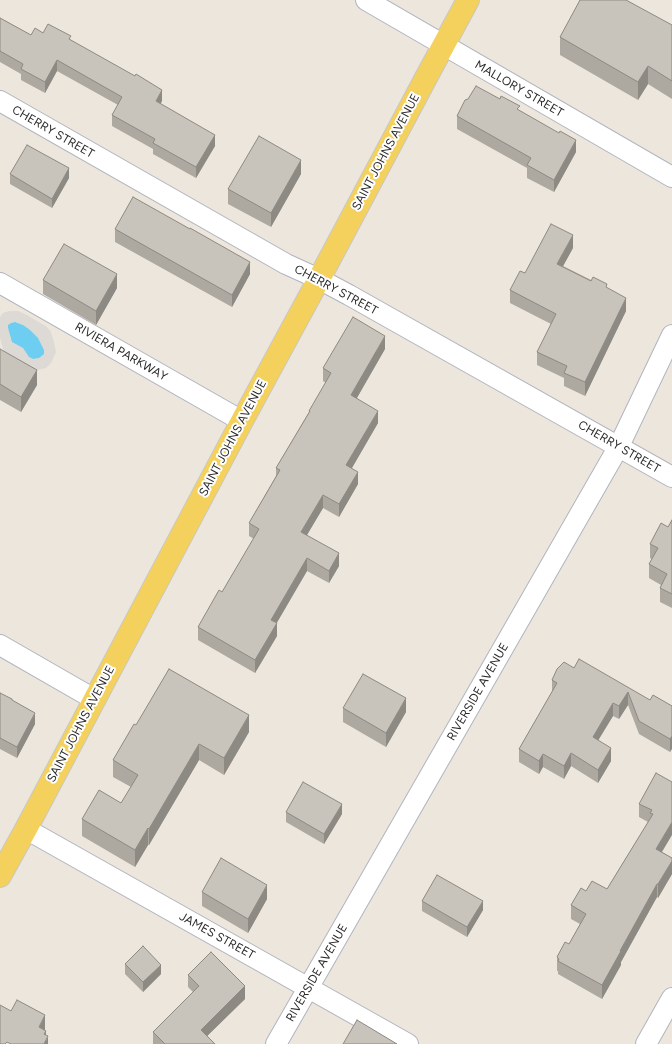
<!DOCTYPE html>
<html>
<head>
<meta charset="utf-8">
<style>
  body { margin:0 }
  canvas { display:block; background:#ede6dd }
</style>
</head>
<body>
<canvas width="672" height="1044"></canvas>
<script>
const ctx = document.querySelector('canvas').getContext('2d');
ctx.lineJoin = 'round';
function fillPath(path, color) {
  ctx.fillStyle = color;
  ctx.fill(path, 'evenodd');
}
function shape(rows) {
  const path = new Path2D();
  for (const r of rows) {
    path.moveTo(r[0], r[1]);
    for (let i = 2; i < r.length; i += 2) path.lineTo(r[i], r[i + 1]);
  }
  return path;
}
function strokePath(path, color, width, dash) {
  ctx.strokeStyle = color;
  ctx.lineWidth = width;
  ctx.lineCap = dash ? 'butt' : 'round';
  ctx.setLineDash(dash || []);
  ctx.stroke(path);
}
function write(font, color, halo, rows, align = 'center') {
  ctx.font = font + ' Figtree,sans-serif';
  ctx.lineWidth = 4;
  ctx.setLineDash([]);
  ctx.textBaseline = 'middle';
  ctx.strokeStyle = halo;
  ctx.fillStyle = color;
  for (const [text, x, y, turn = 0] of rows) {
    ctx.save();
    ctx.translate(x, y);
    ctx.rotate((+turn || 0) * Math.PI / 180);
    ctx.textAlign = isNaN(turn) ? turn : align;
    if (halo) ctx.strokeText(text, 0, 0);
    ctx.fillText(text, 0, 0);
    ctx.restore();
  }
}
fillPath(shape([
  [9,311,18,311,27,315,47,327,51,332,54,342,56,352,51,363,46,368,37,370,8,359,3,349,0,338,0,317,3,313],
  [15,322,23,325,39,358,33,359,29,357,23,348,11,339,8,328,8,325,11,323]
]), '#ddd9d4');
fillPath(shape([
  [15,322,23,325,30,330,38,338,44,350,44,354,39,358,33,359,29,357,23,348,12,342,8,328,8,325,11,323]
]), '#6ecef1');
const minor = shape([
  [366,0,672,177],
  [0,101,286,264,319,279,349,295,672,477],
  [0,283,242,421],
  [0,645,94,699],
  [26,829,408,1044],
  [276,1044,619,446,672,335],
  [646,1044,672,998]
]);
const major = shape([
  [0,876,26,829,242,421,319,279,428,74,468,0]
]);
strokePath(minor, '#b1b4bf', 22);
strokePath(major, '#c8c8c8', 24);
strokePath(minor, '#fff', 20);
strokePath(major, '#f3d15c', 22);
fillPath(shape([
  [0,18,31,35,43,33,71,40,162,101,160,104,215,146,196,178,153,154,153,149,112,126,112,115,118,105,57,71,45,93,21,80,21,74,0,62],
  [672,25,672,99,648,84,638,100,560,55,560,37],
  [468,99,520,111,576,152,554,192,527,178,527,168,457,129,457,116],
  [10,174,69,178,52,208,10,184],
  [301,174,271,227,228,204,228,189],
  [115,229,250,274,232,307,115,242],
  [573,248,563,266,607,288,626,311,585,396,564,386,564,378,537,365,537,352,551,324,510,303,510,290,525,273],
  [43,280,117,288,96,325,43,294],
  [0,349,37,385,21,412,0,400],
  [385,349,357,398,378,423,352,468,358,484,339,517,323,508,307,535,339,566,329,583,307,571,276,623,277,636,255,673,198,640,198,627,222,592,254,539,249,536,249,523,276,476,276,468,309,412,309,411,326,383,323,381,323,368],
  [672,520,672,608,660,602,660,588,661,585,649,578,649,564,652,559,650,558,650,544,668,527],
  [574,668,650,700,672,706,670,752,639,734,628,705,619,719,613,716,598,740,611,761,598,783,571,766,564,779,543,767,539,774,519,762,519,749,552,692,552,680],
  [0,693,12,701,35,724,17,758,0,749],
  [343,708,406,712,386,747,343,722],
  [136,725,249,732,224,775,199,760,149,845,148,845,135,867,82,836,82,819,121,803,131,787,113,777,113,760],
  [656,773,662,852,672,858,672,874,658,898,657,897,621,962,621,965,602,999,558,974,558,971,557,971,557,957,569,944,580,924,571,919,571,905,586,891,607,889,648,822,639,817,639,804],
  [286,812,342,814,324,844,286,822],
  [202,892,267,899,248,933,202,906],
  [422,901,483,910,467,937,422,911],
  [125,964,161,974,143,992,125,974],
  [188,975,245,999,207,1036,215,1044,153,1044,153,1032,193,992,188,987]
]), '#ada9a1');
fillPath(shape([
  [57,60,57,71,45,93,45,82],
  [648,66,648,84,638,100,638,82],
  [162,90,162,101,156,112,156,101],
  [215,135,215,146,196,178,196,167],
  [576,140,576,152,554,192,554,180],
  [301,160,301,174,271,227,271,213],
  [69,168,69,178,52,208,52,199],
  [573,235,573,248,557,277,557,264],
  [250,262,250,274,232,307,232,295],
  [117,274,117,288,96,325,96,311],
  [626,298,626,311,585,396,585,382],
  [385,336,385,349,351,408,351,395],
  [37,370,37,385,21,412,21,397],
  [378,411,378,423,346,478,346,465],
  [358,472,358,484,339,517,339,504],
  [323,495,323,508,301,545,301,532],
  [339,553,339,566,329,583,329,571],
  [307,558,307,571,271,633,271,620],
  [277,623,277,636,255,673,255,660],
  [628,692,628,705,619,719,619,706],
  [406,698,406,712,386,747,386,733],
  [613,703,613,716,593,749,593,737],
  [35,713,35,724,17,758,17,747],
  [249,715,249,732,224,775,224,758],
  [672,736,672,749,670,752,670,739],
  [199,744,199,760,149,845,149,829],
  [611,748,611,761,598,783,598,770],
  [571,753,571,766,564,779,564,766],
  [543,754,543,767,539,774,539,761],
  [342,804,342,814,324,844,324,834],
  [672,822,672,835,656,862,656,849],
  [148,828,148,845,135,867,135,850],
  [672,861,672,874,658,898,658,884],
  [657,884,657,897,621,962,621,965,602,999,602,985,620,951],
  [267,885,267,899,248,933,248,919],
  [483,901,483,910,467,937,467,927],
  [161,965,161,974,143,992,143,982],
  [245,986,245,999,201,1042,201,1030],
  [45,1015,45,1030,39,1041,39,1027],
  [46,1031,46,1041,48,1036,48,1044,44,1044,44,1034]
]), '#8d8983');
const building = shape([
  [580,0,626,0,672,25,672,81,648,66,638,82,560,37,580,0],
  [0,18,31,35,35,28,43,33,48,24,71,36,69,39,135,76,136,74,162,90,156,101,215,135,196,167,153,143,155,139,112,115,122,97,57,60,45,82,21,69,23,64,0,51,0,18],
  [476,86,500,99,501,96,520,106,517,109,559,133,560,131,576,140,554,180,527,165,531,158,457,116,465,100,468,99,476,86],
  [259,136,301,160,271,213,228,189,259,136],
  [27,145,69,168,52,199,10,174,27,145],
  [133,197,190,229,190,228,250,262,232,295,115,229,133,197],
  [551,224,573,235,557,264,591,281,593,277,607,284,606,287,626,298,585,382,564,373,567,366,537,352,556,314,510,290,520,271,525,273,551,224],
  [64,244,117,274,96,311,43,280,64,244],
  [353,317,385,336,351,395,378,411,346,465,358,472,339,504,323,495,301,532,339,553,329,571,307,558,271,620,277,623,255,660,198,627,219,590,222,592,259,529,249,523,280,470,276,468,310,411,309,411,331,373,323,368,353,317],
  [0,349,37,370,21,397,0,384,0,349],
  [672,520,672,594,660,588,667,574,649,564,658,548,650,544,661,523,668,527,672,520],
  [579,659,650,700,653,695,672,706,672,736,670,739,639,721,628,692,619,706,613,703,593,737,611,748,598,770,571,753,564,766,543,754,539,761,519,749,557,683,552,680,557,669,564,662,574,668,579,659],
  [169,669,249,715,224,758,199,744,149,829,148,828,135,850,82,819,99,790,121,803,138,775,113,760,134,724,136,725,169,669],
  [363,674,406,698,386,733,343,708,363,674],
  [0,693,12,699,12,700,35,713,17,747,0,738,0,693],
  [656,773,672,782,672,822,656,849,672,858,672,861,658,884,657,884,620,951,621,951,602,985,558,961,559,959,557,957,565,942,569,944,586,914,571,905,581,888,586,891,592,881,607,889,653,814,650,813,652,810,639,804,656,773],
  [303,782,342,804,324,834,286,812,303,782],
  [221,858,267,885,248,919,202,892,221,858],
  [437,875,483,901,467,927,422,901,437,875],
  [143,946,161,965,143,982,125,964,143,946],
  [211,952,245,986,201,1030,215,1044,165,1044,153,1032,199,986,188,975,211,952],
  [17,1000,45,1015,39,1027,46,1031,44,1034,48,1036,44,1044,11,1044,7,1042,5,1044,0,1044,0,1005,11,1011,17,1000],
  [357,1020,397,1044,343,1044,357,1020]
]);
fillPath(building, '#c9c4bb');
strokePath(building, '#8d8983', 1);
write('12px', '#2b2b2b', '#fff', [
  ["MALLORY STREET",519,89,30],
  ["CHERRY STREET",53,132,30],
  ["SAINT JOHNS AVENUE",386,152,-62],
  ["CHERRY STREET",336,290,28],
  ["RIVIERA PARKWAY",121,352,30],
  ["SAINT JOHNS AVENUE",233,438,-62],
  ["CHERRY STREET",619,447,30],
  ["RIVERSIDE AVENUE",478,692,-60],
  ["SAINT JOHNS AVENUE",81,724,-62],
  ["JAMES STREET",217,936,29],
  ["RIVERSIDE AVENUE",317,973,-60]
]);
</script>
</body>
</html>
